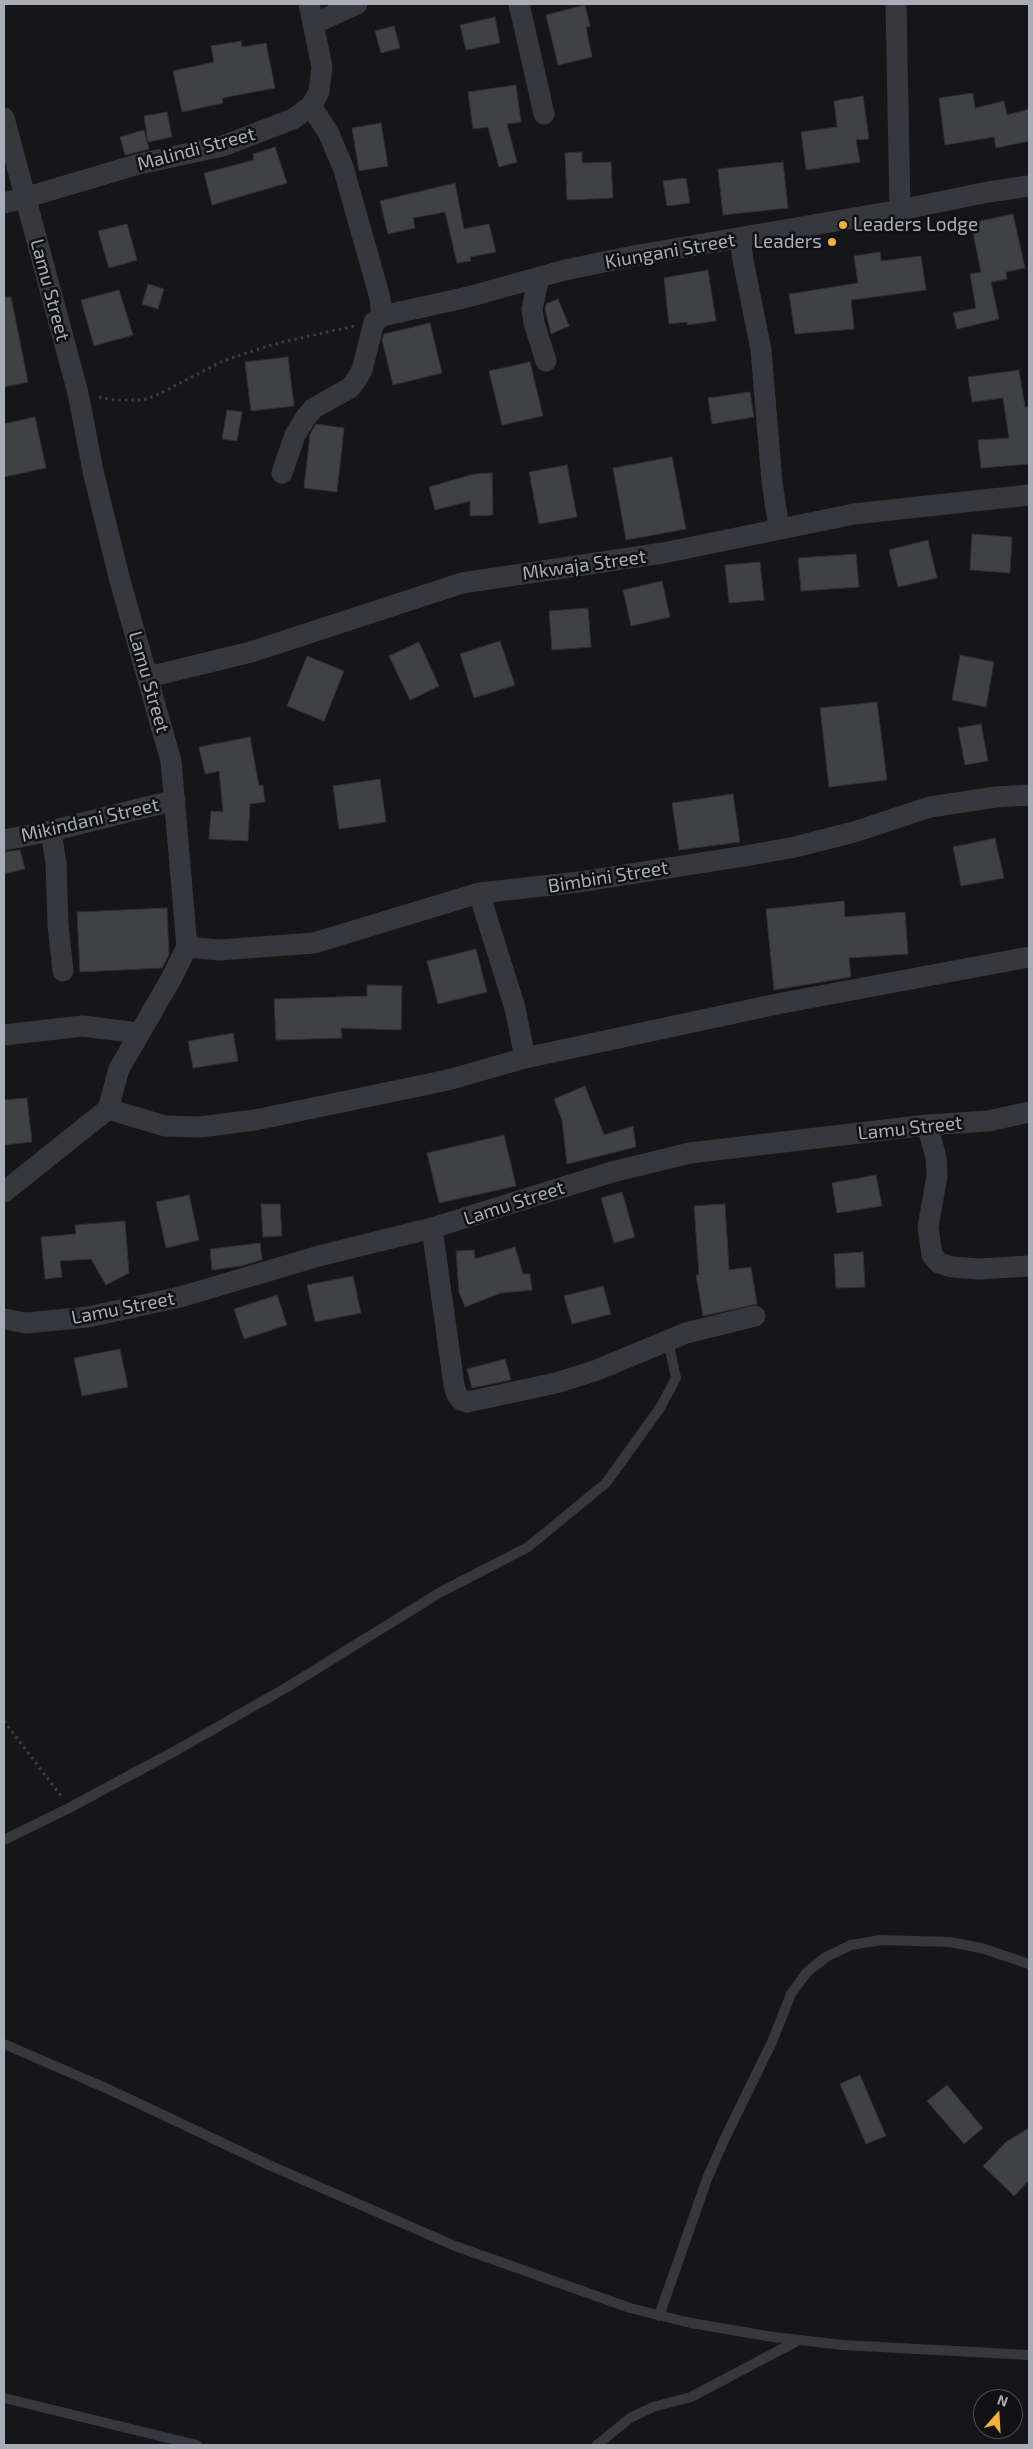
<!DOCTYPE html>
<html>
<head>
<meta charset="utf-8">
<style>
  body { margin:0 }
  #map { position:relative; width:1033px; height:2449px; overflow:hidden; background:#161618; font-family:"Exo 2",sans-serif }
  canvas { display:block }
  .frame { position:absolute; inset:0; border:5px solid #a8adb8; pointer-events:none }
  .north { position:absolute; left:973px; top:2389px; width:50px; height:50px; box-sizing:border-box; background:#111113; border:1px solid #4d4f55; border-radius:50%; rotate:19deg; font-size:14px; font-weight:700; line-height:20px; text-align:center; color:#a8adb8 }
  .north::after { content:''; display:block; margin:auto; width:18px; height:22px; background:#f2b134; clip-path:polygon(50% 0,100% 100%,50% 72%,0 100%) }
</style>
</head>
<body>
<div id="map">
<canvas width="1033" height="2449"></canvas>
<div class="frame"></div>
<div class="north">N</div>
</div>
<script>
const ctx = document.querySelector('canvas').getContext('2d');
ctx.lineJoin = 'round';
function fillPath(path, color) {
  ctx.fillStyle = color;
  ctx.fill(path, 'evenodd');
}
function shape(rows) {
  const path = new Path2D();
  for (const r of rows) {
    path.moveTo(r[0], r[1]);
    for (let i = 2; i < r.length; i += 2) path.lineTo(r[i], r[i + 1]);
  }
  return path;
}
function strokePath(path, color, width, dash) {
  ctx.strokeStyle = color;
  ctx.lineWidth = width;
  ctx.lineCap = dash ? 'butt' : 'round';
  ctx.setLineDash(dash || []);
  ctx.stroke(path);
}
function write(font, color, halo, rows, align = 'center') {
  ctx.font = font + ' "Exo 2",sans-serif';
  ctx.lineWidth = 5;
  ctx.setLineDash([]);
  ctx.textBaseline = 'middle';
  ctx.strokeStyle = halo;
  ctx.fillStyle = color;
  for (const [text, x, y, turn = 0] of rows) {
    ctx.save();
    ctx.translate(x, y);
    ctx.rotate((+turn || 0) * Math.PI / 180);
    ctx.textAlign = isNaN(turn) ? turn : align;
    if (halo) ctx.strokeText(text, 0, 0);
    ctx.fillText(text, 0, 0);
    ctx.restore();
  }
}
const building = shape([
  [585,5,590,26,586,27,592,57,558,65,546,15,585,5],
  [495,17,500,43,466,50,460,25,495,17],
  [394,26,400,48,381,53,375,31,394,26],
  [241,41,242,47,266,43,275,88,222,98,223,103,182,112,173,71,214,62,211,46,241,41],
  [516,85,521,122,507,124,517,162,499,167,488,127,473,129,468,92,516,85],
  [973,93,975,108,1004,101,1007,115,1029,109,1029,141,996,148,994,137,945,145,939,98,973,93],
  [863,96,869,139,856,140,860,162,806,170,801,132,837,127,834,101,863,96],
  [167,112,172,137,148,142,144,116,167,112],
  [381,123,388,166,359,171,352,128,381,123],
  [144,130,149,149,125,155,120,137,144,130],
  [275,147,287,183,212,205,204,173,254,160,253,154,275,147],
  [582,152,582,163,611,162,613,198,567,200,565,153,582,152],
  [783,162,788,208,723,215,718,169,783,162],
  [686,178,690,203,667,206,663,181,686,178],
  [455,183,464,229,489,224,496,252,470,257,471,261,457,263,445,212,413,218,415,228,388,234,380,201,455,183],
  [1013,214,1025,268,1006,272,1007,279,991,282,999,319,957,329,953,313,976,308,970,274,981,272,971,223,1013,214],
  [127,224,137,260,109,268,98,231,127,224],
  [880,252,881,261,921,256,926,290,851,300,854,329,795,334,789,294,858,283,854,256,880,252],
  [708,270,716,321,687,325,687,322,669,324,664,278,708,270],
  [148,284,164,289,158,309,142,304,148,284],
  [119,290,133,335,94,346,81,300,119,290],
  [4,297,11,297,28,382,4,387,4,297],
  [558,299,569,326,551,334,545,309,546,304,558,299],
  [430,323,442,373,393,385,382,340,384,334,430,323],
  [288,357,294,406,251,411,245,362,288,357],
  [530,362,543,416,502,425,489,371,530,362],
  [1019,370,1025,407,1029,407,1029,464,981,468,978,440,1009,438,1003,398,972,402,968,377,1019,370],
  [750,392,754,417,712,424,708,398,750,392],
  [227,410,242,412,237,441,222,439,227,410],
  [35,417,46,468,4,477,4,424,35,417],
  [316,424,344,428,337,492,304,488,310,434,316,424],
  [672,457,686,529,626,540,613,468,672,457],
  [567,465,577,517,539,524,529,472,567,465],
  [492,473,493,515,470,516,470,501,435,510,429,487,474,474,492,473],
  [972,534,1012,537,1010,573,970,570,972,534],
  [928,540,937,578,898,587,889,550,928,540],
  [856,554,859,587,801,591,798,558,856,554],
  [760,562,764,600,729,603,725,565,760,562],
  [662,581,670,617,631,626,623,590,662,581],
  [588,608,591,647,552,650,549,611,588,608],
  [500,641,515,685,474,698,460,654,500,641],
  [419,642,439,686,410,700,389,656,419,642],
  [960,655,994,662,986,707,952,700,960,655],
  [307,656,344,671,324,721,287,706,307,656],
  [877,702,887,780,829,787,820,708,877,702],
  [981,724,988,761,965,765,958,728,981,724],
  [250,737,259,786,263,785,265,802,250,804,248,841,209,839,211,811,223,812,219,771,205,774,199,747,250,737],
  [380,779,386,822,339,829,333,786,380,779],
  [733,794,740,842,679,850,672,803,733,794],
  [995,838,1004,878,961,886,953,847,995,838],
  [20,850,25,869,4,874,4,852,20,850],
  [844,901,845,917,905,912,908,954,849,958,851,977,774,990,766,909,844,901],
  [167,908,169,955,162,968,80,972,77,912,167,908],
  [476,949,487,992,438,1004,427,961,476,949],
  [367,985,402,986,401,1030,341,1028,342,1038,276,1040,274,999,367,996,367,985],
  [233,1033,238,1061,193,1068,188,1041,233,1033],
  [585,1086,604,1135,633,1126,636,1147,567,1164,562,1120,554,1099,585,1086],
  [27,1098,32,1142,4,1145,4,1100,27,1098],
  [504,1135,516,1186,439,1203,427,1153,504,1135],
  [876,1175,882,1206,837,1213,832,1183,876,1175],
  [622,1192,635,1237,614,1243,601,1198,622,1192],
  [189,1195,199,1240,166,1248,156,1202,189,1195],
  [261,1204,280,1204,282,1236,263,1237,261,1204],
  [725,1204,729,1270,751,1267,757,1304,703,1316,696,1275,699,1275,694,1206,725,1204],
  [125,1221,129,1273,106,1285,91,1259,60,1261,62,1277,45,1279,41,1237,76,1234,75,1225,125,1221],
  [260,1243,262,1260,240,1266,212,1270,210,1249,260,1243],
  [515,1247,523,1274,530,1274,532,1290,501,1293,465,1307,459,1292,456,1251,474,1250,475,1259,515,1247],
  [863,1252,865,1287,836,1288,834,1254,863,1252],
  [353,1276,361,1313,315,1322,307,1285,353,1276],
  [603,1286,611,1314,572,1324,564,1296,603,1286],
  [277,1295,287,1325,244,1339,234,1309,277,1295],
  [120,1349,128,1387,82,1396,74,1358,120,1349],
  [505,1359,511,1380,472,1388,467,1369,505,1359],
  [860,2075,886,2136,866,2144,840,2084,860,2075],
  [947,2085,983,2128,964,2144,927,2101,947,2085],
  [1029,2128,1029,2180,1014,2196,983,2166,1006,2142,1029,2128]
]);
fillPath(building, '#404145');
strokePath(building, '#303034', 1);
strokePath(shape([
  [99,397,115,400,143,400,155,396,225,360,274,344,354,326],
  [4,1721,61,1796]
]), '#3d3f44', 3, [2.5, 4]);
strokePath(shape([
  [4,1840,69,1808,177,1750,289,1686,439,1593,528,1547,606,1483,660,1408,676,1378,668,1340],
  [4,2044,108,2089,269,2165,455,2246,630,2308,691,2323,773,2337,843,2345,1029,2355],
  [659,2316,707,2179,725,2138,772,2042,791,1994,807,1972,826,1957,851,1945,881,1940,950,1942,981,1948,1029,1964],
  [4,2398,197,2445],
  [597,2445,630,2418,653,2407,691,2397,799,2340]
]), '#37383d', 10);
strokePath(shape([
  [519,4,544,114],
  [896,4,900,210],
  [313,24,357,4],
  [311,106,328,132,343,167,380,298,382,316],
  [4,118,78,393,93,471,119,577,171,761,187,947,171,979,119,1069,108,1109,4,1192],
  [4,203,24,198,139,164,223,146,293,119,311,106,319,92,322,67,309,4],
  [740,238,743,260,761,350,772,482,779,528],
  [539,277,532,309,534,323,546,361],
  [282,473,295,435,306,417,314,408,350,388,356,380,362,370,374,322,382,316,468,297,565,270,633,256,900,210,988,192,1029,186],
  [148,677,251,652,462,583,663,553,854,514,1029,495],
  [51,831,56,863,58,925,63,971],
  [4,840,51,831,175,800],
  [479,893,515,1008,525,1058],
  [187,947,219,950,314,943,479,893,579,882,745,856,795,847,854,832,930,807,996,797,1029,795],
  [4,1035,82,1026,139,1033],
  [108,1109,165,1126,200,1127,255,1120,448,1080,525,1058,777,1004,1029,957],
  [927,1125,936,1157,937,1176,928,1227,932,1255,939,1263,952,1267,979,1269,1029,1266],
  [432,1228,454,1385,457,1395,461,1400,467,1402,556,1383,597,1370,686,1333,755,1316],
  [4,1319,26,1323,88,1317,180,1297,319,1256,432,1228,612,1172,690,1153,927,1125,988,1121,1029,1112]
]), '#37383d', 21);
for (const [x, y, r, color] of [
  [843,225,5,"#f2b134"],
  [832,242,5,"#f2b134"]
]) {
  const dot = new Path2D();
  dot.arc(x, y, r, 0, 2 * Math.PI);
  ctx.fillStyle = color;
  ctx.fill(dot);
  strokePath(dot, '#111113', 2);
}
write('19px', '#a8adb8', '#111113', [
  ["Malindi Street",196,149,-15],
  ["Kiungani Street",670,251,-10],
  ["Lamu Street",50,290,75],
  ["Mkwaja Street",584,565,-8],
  ["Lamu Street",149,682,74],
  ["Mikindani Street",90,820,-13],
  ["Bimbini Street",608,877,-9],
  ["Lamu Street",910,1128,-6],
  ["Lamu Street",514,1203,-18],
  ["Lamu Street",123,1308,-11]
]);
write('19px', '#a8adb8', '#111113', [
  ["Leaders Lodge",853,225],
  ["Leaders",822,242,"right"]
], 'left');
</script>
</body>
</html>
